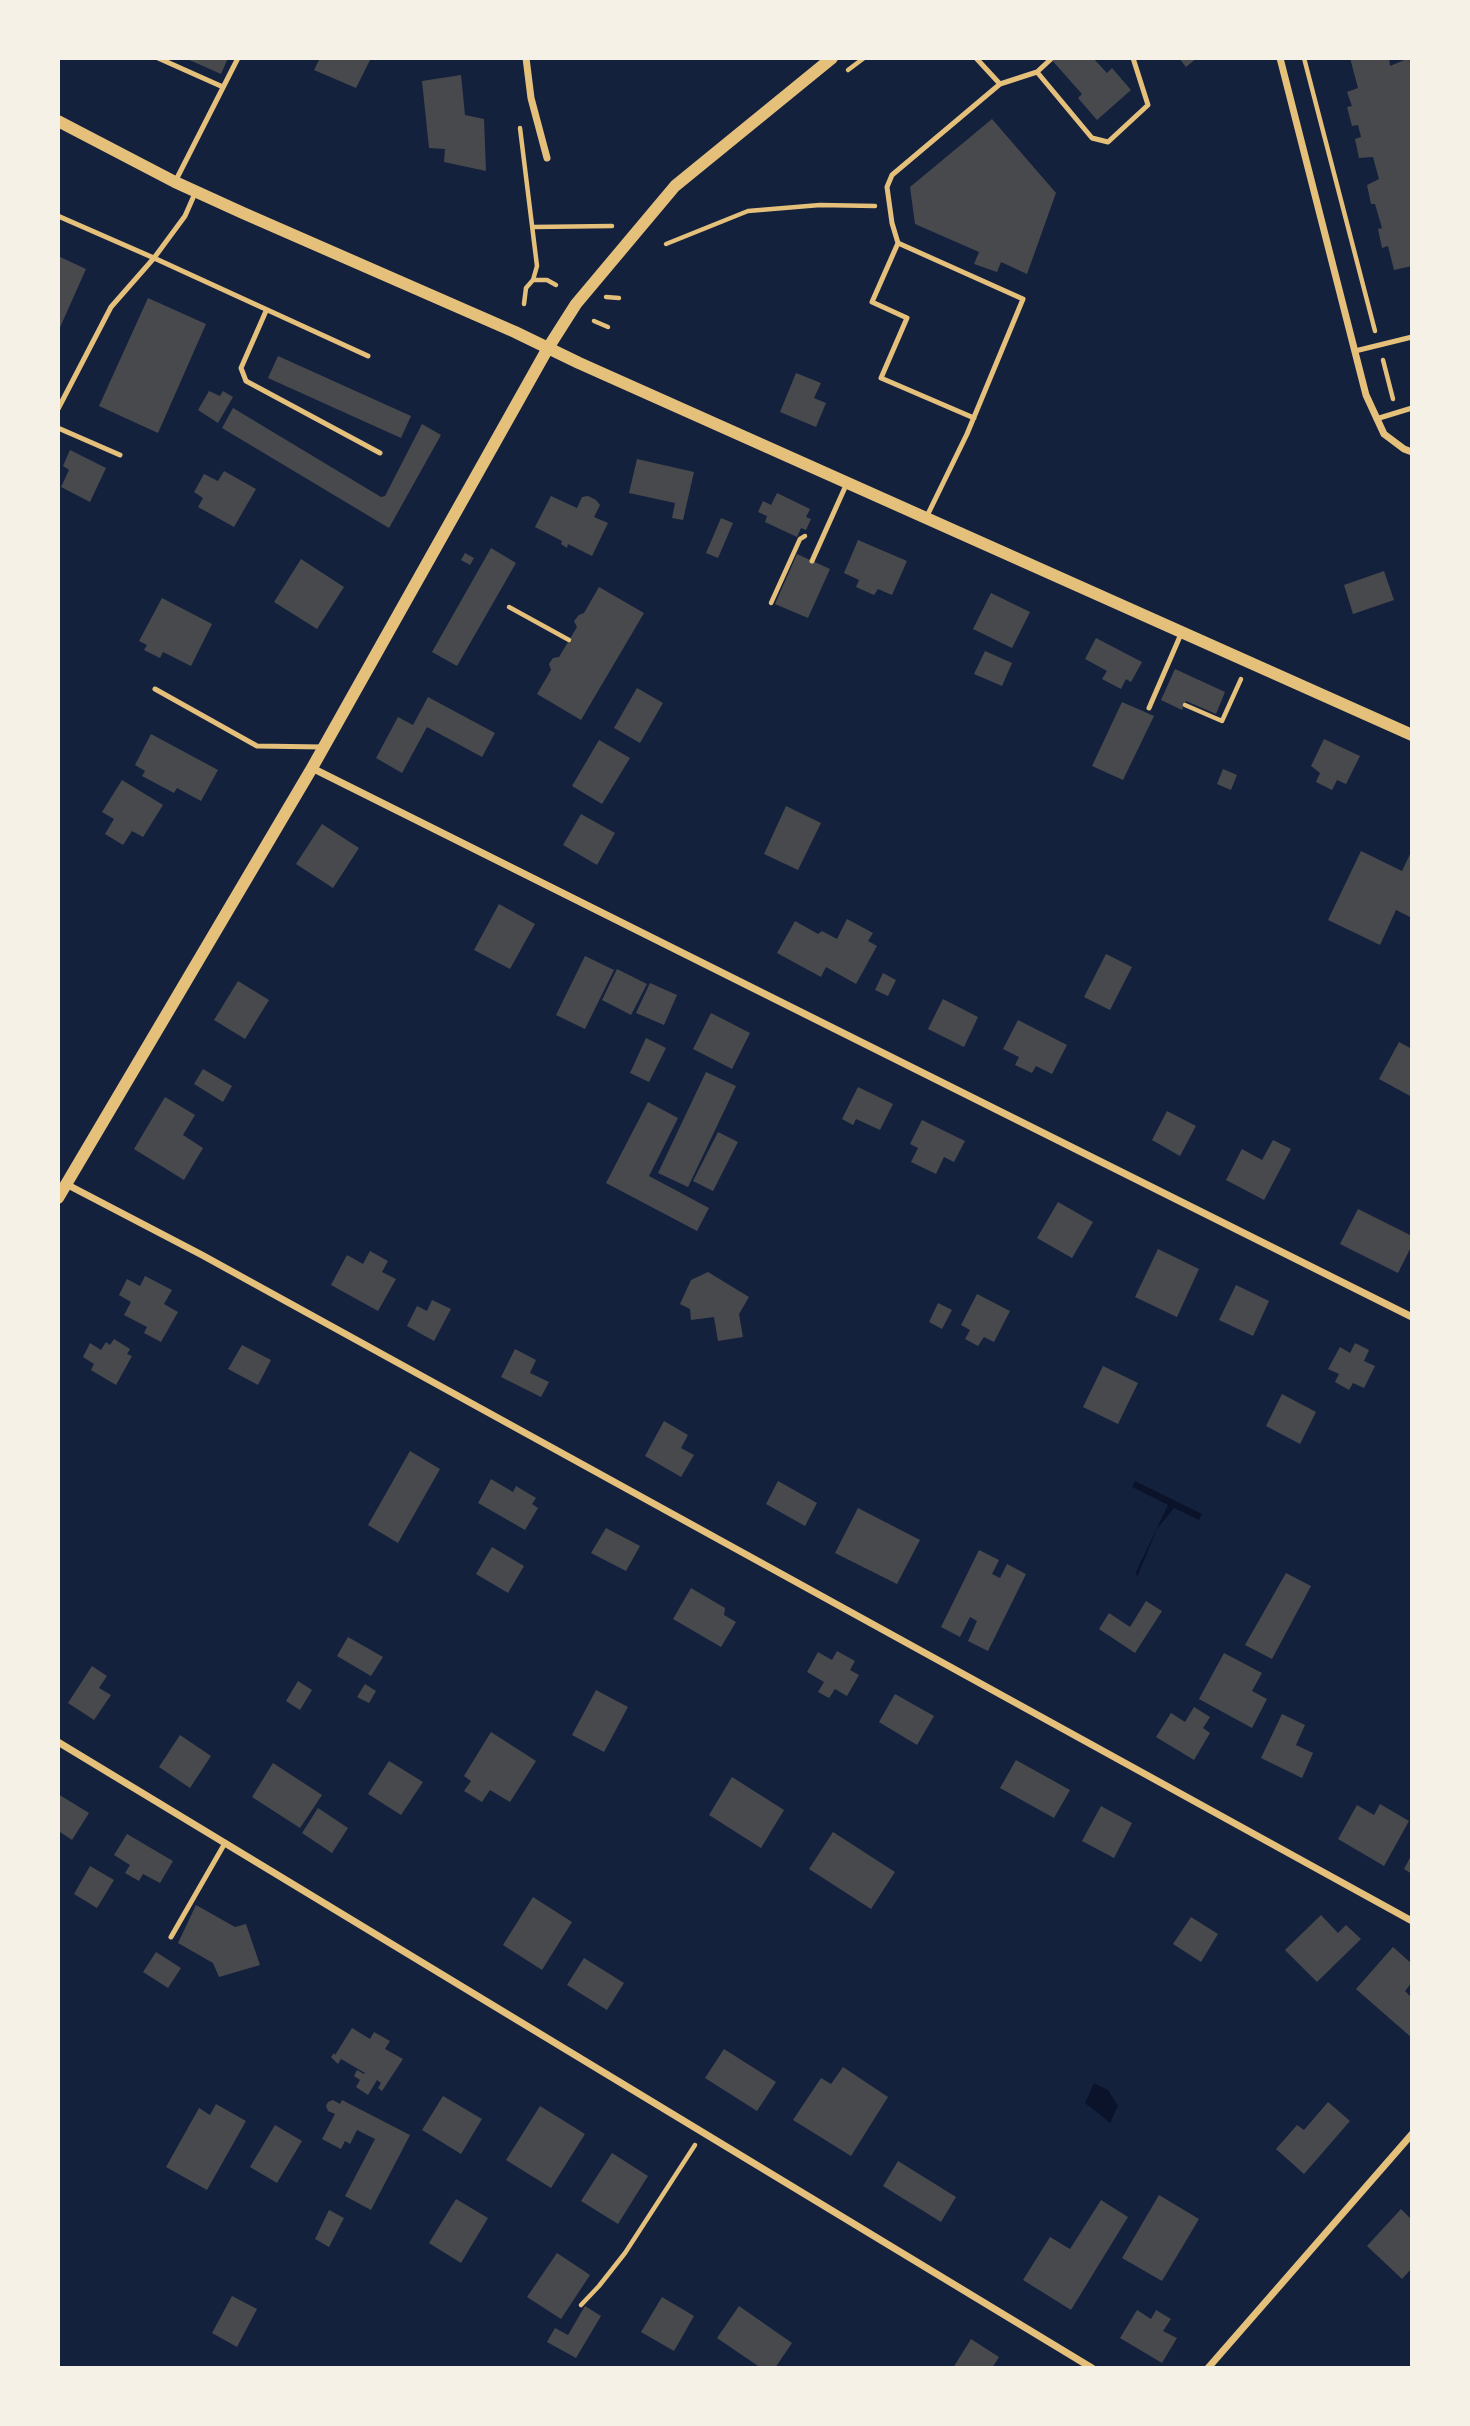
<!DOCTYPE html>
<html>
<head>
<meta charset="utf-8">
<style>
  body { margin:0 }
  #map { position:relative; width:1470px; height:2426px; overflow:hidden; background:#14213d; font-family:Lato,sans-serif }
  canvas { display:block }
  .frame { position:absolute; inset:0; border:60px solid #f6f1e7; pointer-events:none }
</style>
</head>
<body>
<div id="map">
<canvas width="1470" height="2426"></canvas>
<div class="frame"></div>
</div>
<script>
const ctx = document.querySelector('canvas').getContext('2d');
ctx.lineJoin = 'round';
function fillPath(path, color) {
  ctx.fillStyle = color;
  ctx.fill(path, 'evenodd');
}
function shape(rows) {
  const path = new Path2D();
  for (const r of rows) {
    path.moveTo(r[0], r[1]);
    for (let i = 2; i < r.length; i += 2) path.lineTo(r[i], r[i + 1]);
  }
  return path;
}
function strokePath(path, color, width, dash) {
  ctx.strokeStyle = color;
  ctx.lineWidth = width;
  ctx.lineCap = dash ? 'butt' : 'round';
  ctx.setLineDash(dash || []);
  ctx.stroke(path);
}
fillPath(shape([
  [1135,1481,1202,1514,1199,1520,1174,1508,1157,1529,1137,1577,1136,1572,1168,1505,1132,1487],
  [1094,2083,1108,2090,1118,2106,1110,2123,1085,2103]
]), '#0b132b');
fillPath(shape([
  [185,58,228,58,221,74],
  [320,58,371,58,356,88,314,70],
  [1050,58,1093,58,1107,73,1112,68,1131,90,1097,120,1078,98,1082,94],
  [1179,58,1197,58,1186,67],
  [1350,58,1389,58,1390,66,1409,58,1412,70,1412,114,1410,114,1412,121,1412,266,1394,270,1388,246,1382,248,1378,229,1382,228,1375,204,1371,204,1367,185,1379,179,1373,157,1359,158,1355,139,1361,137,1358,125,1352,126,1347,107,1352,106,1347,92,1358,88],
  [461,75,465,115,484,119,486,171,444,162,445,149,429,148,422,81],
  [992,119,1056,193,1027,274,1001,262,997,272,974,264,979,252,915,224,910,187],
  [58,256,86,269,58,332],
  [148,298,206,324,158,433,99,406],
  [278,356,411,416,401,438,268,378],
  [796,373,821,383,814,398,826,403,816,427,780,412],
  [209,391,220,396,223,391,233,397,218,423,198,410],
  [233,408,381,497,385,496,422,424,441,435,389,528,222,428],
  [70,450,106,468,90,502,61,487,69,470,63,466],
  [637,459,694,472,683,520,672,518,675,503,629,493],
  [224,471,256,489,234,527,198,507,203,498,194,492,204,474,218,481],
  [777,493,810,509,806,517,811,519,806,530,801,528,797,537,765,522,767,516,758,512,763,501,771,505],
  [551,496,577,508,582,497,588,496,596,500,600,505,594,517,608,523,592,556,568,544,567,548,561,544,562,541,535,527],
  [721,518,733,523,718,558,706,553],
  [858,540,907,561,892,595,878,589,874,595,856,587,859,580,844,573],
  [491,548,516,563,457,666,432,652],
  [465,553,474,558,470,565,461,560],
  [797,554,830,569,808,618,775,604],
  [301,559,344,587,317,629,274,602],
  [1384,571,1394,600,1353,614,1344,585],
  [599,587,644,613,581,720,537,694,551,670,549,664,553,658,559,657,577,627,574,621,579,615,584,613],
  [991,593,1030,612,1012,648,973,629],
  [162,598,212,624,191,666,163,652,160,658,144,650,147,645,139,641],
  [1096,638,1142,662,1131,682,1126,679,1121,689,1102,679,1107,671,1085,659],
  [985,651,1012,663,1002,686,974,674],
  [1175,669,1225,692,1216,714,1186,701,1182,710,1161,700],
  [637,688,663,703,640,743,614,728],
  [428,697,495,733,482,757,427,727,402,773,376,758,398,717,413,725],
  [1122,702,1154,716,1123,780,1092,766],
  [151,734,218,770,201,801,177,788,174,793,142,776,145,771,135,765],
  [1324,739,1360,756,1346,784,1337,780,1332,790,1316,782,1320,773,1311,766],
  [599,740,630,758,602,804,572,786],
  [1223,769,1237,775,1231,790,1217,784],
  [122,780,163,805,143,837,132,831,123,845,105,834,114,819,102,812],
  [786,806,821,823,798,870,764,854],
  [581,814,615,833,597,865,563,845],
  [322,824,359,848,333,888,296,864],
  [1412,850,1412,918,1396,910,1380,945,1328,920,1361,851,1402,871],
  [499,904,535,924,510,969,474,950],
  [847,919,873,933,868,941,877,946,856,984,826,967,821,977,777,953,795,921,818,934,822,931,837,939],
  [1106,954,1132,967,1110,1010,1084,997],
  [585,956,614,970,585,1029,556,1015],
  [617,969,647,984,631,1015,602,1000],
  [883,973,896,980,888,996,875,990],
  [238,981,269,1000,245,1039,214,1020],
  [650,983,677,995,664,1025,636,1013],
  [943,999,978,1017,964,1047,928,1029],
  [711,1013,750,1033,732,1069,693,1049],
  [1018,1020,1067,1045,1052,1074,1036,1066,1032,1073,1015,1065,1019,1057,1003,1049],
  [646,1038,666,1048,649,1082,630,1073],
  [1399,1042,1412,1049,1412,1097,1379,1079],
  [203,1069,232,1086,223,1102,194,1084],
  [706,1072,736,1086,688,1187,658,1173],
  [858,1087,893,1104,880,1130,856,1119,853,1125,842,1119],
  [165,1097,195,1115,183,1135,203,1148,184,1180,134,1149],
  [648,1102,678,1118,649,1176,709,1208,697,1231,606,1183],
  [1167,1111,1196,1126,1180,1156,1152,1140],
  [922,1120,965,1141,954,1162,944,1157,936,1174,911,1162,918,1148,910,1144],
  [718,1132,738,1142,713,1191,693,1181],
  [1273,1140,1291,1149,1264,1200,1226,1180,1242,1149,1262,1160],
  [1058,1202,1093,1222,1072,1258,1037,1238],
  [1358,1209,1412,1236,1412,1245,1398,1273,1340,1244],
  [1158,1249,1199,1269,1177,1317,1135,1297],
  [370,1251,388,1261,382,1272,396,1279,378,1311,331,1285,347,1255,363,1264],
  [708,1272,749,1297,739,1314,743,1337,718,1341,714,1317,691,1320,690,1309,680,1304,691,1280],
  [145,1276,172,1290,164,1304,178,1312,161,1342,144,1333,147,1327,124,1315,131,1302,119,1295,127,1279,140,1286],
  [1236,1285,1269,1301,1253,1336,1219,1320],
  [977,1294,1010,1311,994,1342,984,1337,978,1346,965,1339,970,1330,961,1325],
  [432,1300,451,1309,434,1341,407,1326,417,1306,427,1311],
  [938,1303,952,1310,942,1329,929,1322],
  [114,1339,130,1349,127,1354,132,1356,116,1385,91,1370,94,1364,83,1357,90,1343,101,1350,106,1342,110,1345],
  [1355,1343,1369,1350,1364,1361,1375,1366,1364,1388,1353,1383,1349,1390,1335,1382,1339,1374,1328,1369,1340,1347,1350,1353],
  [242,1345,271,1360,258,1385,228,1369],
  [515,1349,536,1360,530,1373,549,1382,541,1397,501,1377],
  [1103,1366,1138,1383,1118,1424,1083,1407],
  [1282,1394,1316,1412,1300,1444,1266,1426],
  [664,1421,688,1435,681,1448,694,1455,681,1477,645,1456],
  [410,1451,440,1469,398,1543,368,1525],
  [491,1479,513,1492,516,1486,536,1498,532,1504,538,1508,525,1530,478,1503],
  [778,1481,817,1503,805,1526,766,1504],
  [858,1508,920,1540,897,1584,835,1553],
  [606,1528,640,1546,626,1571,591,1553],
  [492,1547,524,1566,508,1593,476,1574],
  [979,1550,999,1560,992,1574,1000,1578,1007,1564,1026,1574,988,1651,968,1641,977,1621,970,1617,960,1637,941,1627],
  [1286,1573,1311,1586,1272,1659,1245,1645],
  [691,1588,725,1608,724,1615,736,1622,721,1647,673,1619],
  [1146,1601,1162,1611,1135,1653,1099,1629,1109,1613,1130,1627],
  [348,1637,383,1657,371,1676,337,1656],
  [837,1651,855,1661,850,1670,859,1675,847,1696,835,1689,829,1698,818,1692,824,1682,807,1672,818,1652,832,1660],
  [1224,1653,1262,1673,1252,1691,1267,1699,1252,1728,1199,1699],
  [92,1666,107,1676,99,1688,111,1695,94,1720,68,1703],
  [298,1681,312,1690,300,1710,286,1701],
  [365,1684,376,1691,369,1703,357,1697],
  [596,1690,628,1707,604,1752,572,1735],
  [895,1694,934,1716,917,1745,879,1722],
  [1194,1707,1210,1717,1203,1728,1210,1733,1194,1760,1156,1737,1171,1713,1185,1722],
  [1282,1714,1305,1725,1296,1745,1313,1753,1302,1778,1261,1758],
  [491,1732,536,1761,510,1802,490,1790,482,1802,464,1791,471,1781,464,1776],
  [180,1735,211,1756,190,1788,159,1767],
  [1016,1760,1070,1790,1054,1818,1000,1788],
  [389,1761,423,1782,401,1815,368,1794],
  [273,1763,322,1795,300,1828,252,1797],
  [732,1777,784,1810,761,1848,709,1815],
  [58,1794,89,1813,72,1840,60,1832,58,1835],
  [1380,1804,1409,1821,1384,1866,1338,1839,1357,1805,1374,1815],
  [1101,1806,1132,1823,1114,1858,1082,1841],
  [318,1808,348,1828,332,1853,302,1833],
  [833,1832,895,1872,871,1909,809,1869],
  [127,1834,173,1861,160,1883,143,1874,139,1881,125,1873,130,1865,114,1855],
  [1412,1854,1412,1874,1404,1869],
  [90,1866,114,1880,97,1908,74,1894],
  [533,1897,572,1922,542,1970,503,1945],
  [196,1905,235,1927,246,1924,260,1965,219,1977,213,1963,178,1943],
  [1321,1915,1338,1933,1346,1925,1361,1939,1317,1982,1285,1950],
  [1191,1917,1218,1934,1201,1962,1173,1944],
  [1393,1947,1412,1964,1412,1982,1405,1991,1412,1998,1412,2038,1356,1989],
  [156,1952,181,1968,168,1988,143,1972],
  [584,1958,624,1983,607,2010,567,1985],
  [352,2028,370,2039,374,2032,390,2041,385,2049,403,2059,382,2091,378,2088,381,2083,377,2080,368,2095,356,2087,360,2080,354,2076,357,2070,364,2074,365,2073,341,2059,338,2064,331,2057,334,2053,335,2055],
  [724,2049,776,2082,757,2111,705,2078],
  [843,2067,888,2097,851,2156,793,2120,821,2078,831,2084],
  [443,2096,482,2119,461,2154,422,2130],
  [333,2100,340,2104,342,2100,410,2135,371,2210,345,2196,375,2139,357,2130,350,2144,345,2141,341,2149,322,2139,335,2114,328,2111,326,2106,328,2102],
  [1328,2102,1350,2121,1304,2174,1276,2149,1297,2125,1304,2130],
  [216,2104,246,2121,207,2190,166,2167,199,2108,210,2115],
  [540,2106,585,2134,551,2188,506,2160],
  [275,2125,302,2141,277,2183,250,2167],
  [612,2153,648,2176,618,2224,581,2201],
  [898,2161,956,2197,941,2222,883,2186],
  [1159,2195,1199,2219,1162,2281,1122,2258],
  [456,2199,488,2218,461,2263,429,2243],
  [1101,2200,1128,2217,1071,2310,1023,2280,1050,2237,1070,2249],
  [1401,2209,1412,2220,1412,2268,1402,2279,1367,2246],
  [329,2210,344,2218,329,2247,315,2239],
  [557,2253,590,2275,561,2319,527,2297],
  [232,2296,257,2309,237,2347,212,2333],
  [662,2297,694,2316,674,2351,641,2332],
  [585,2306,601,2316,576,2358,547,2342,555,2328,568,2335],
  [739,2306,792,2343,775,2368,761,2368,717,2338],
  [1137,2310,1151,2319,1156,2310,1171,2319,1163,2331,1177,2338,1162,2363,1120,2338],
  [971,2339,999,2357,992,2368,953,2368]
]), '#48494c');
strokePath(shape([
  [1304,58,1375,331],
  [848,70,864,58],
  [520,128,537,266,533,280,526,288,524,304],
  [533,227,612,226],
  [666,244,748,211,820,205,875,206],
  [533,280,547,280,556,285],
  [606,297,619,298],
  [594,321,608,327],
  [1383,360,1393,399],
  [771,603,800,539,805,536],
  [509,607,569,640],
  [1185,705,1222,721,1241,679],
  [581,2305,599,2286,625,2253,695,2145]
]), '#e5c07b', 4.5);
strokePath(shape([
  [158,58,223,87],
  [976,58,1000,84],
  [1037,72,1051,59],
  [175,182,238,58],
  [58,216,154,258,185,216,196,191],
  [898,243,872,302,907,318,881,378,974,418],
  [266,311,241,368,246,381,380,453],
  [1355,351,1412,337],
  [58,409,111,307,154,258,368,356],
  [1376,419,1412,408],
  [58,428,120,455],
  [926,518,967,434,1023,299,898,243,892,223,887,187,892,175,1000,84,1037,72,1092,138,1108,142,1148,105,1133,58],
  [812,561,847,483],
  [155,689,257,746,323,747],
  [1149,708,1181,634],
  [171,1937,225,1843]
]), '#e5c07b', 5);
strokePath(shape([
  [526,58,531,98,547,158],
  [1280,58,1366,395,1384,434,1404,449,1412,452],
  [312,768,1412,1317],
  [66,1184,202,1255,1412,1921],
  [58,1742,1092,2368],
  [1208,2368,1412,2134]
]), '#e5c07b', 7);
strokePath(shape([
  [58,121,175,182,243,213,515,332,579,363,1412,735],
  [58,1198,312,768,548,348,576,304,675,186,832,58]
]), '#e5c07b', 12);
</script>
</body>
</html>
